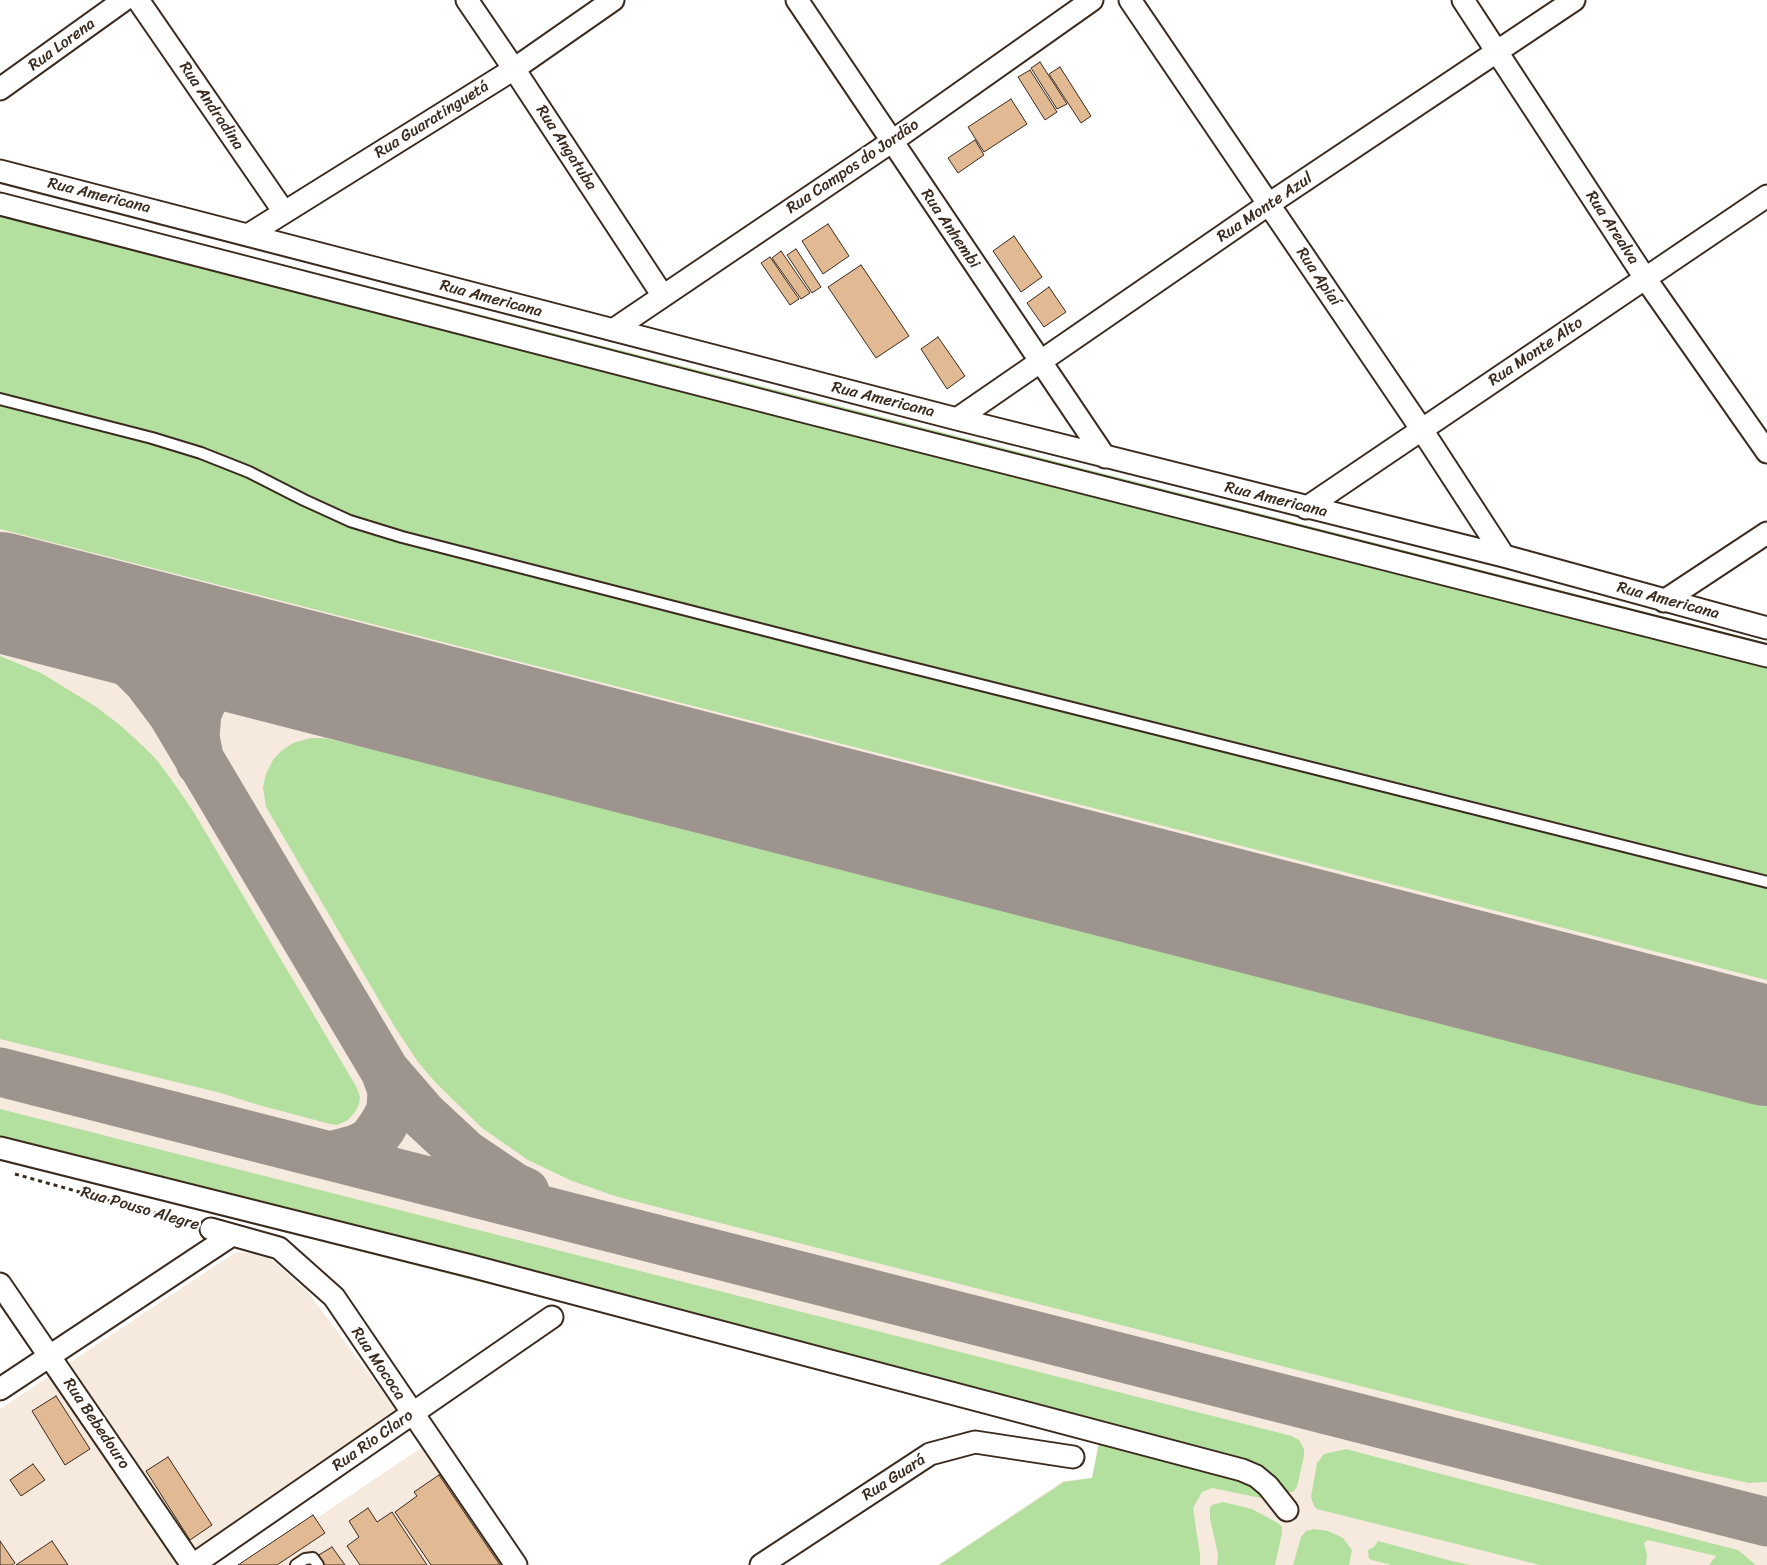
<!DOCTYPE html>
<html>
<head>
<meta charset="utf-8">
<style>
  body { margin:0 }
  canvas { display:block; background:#fff }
</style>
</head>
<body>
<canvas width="1767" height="1565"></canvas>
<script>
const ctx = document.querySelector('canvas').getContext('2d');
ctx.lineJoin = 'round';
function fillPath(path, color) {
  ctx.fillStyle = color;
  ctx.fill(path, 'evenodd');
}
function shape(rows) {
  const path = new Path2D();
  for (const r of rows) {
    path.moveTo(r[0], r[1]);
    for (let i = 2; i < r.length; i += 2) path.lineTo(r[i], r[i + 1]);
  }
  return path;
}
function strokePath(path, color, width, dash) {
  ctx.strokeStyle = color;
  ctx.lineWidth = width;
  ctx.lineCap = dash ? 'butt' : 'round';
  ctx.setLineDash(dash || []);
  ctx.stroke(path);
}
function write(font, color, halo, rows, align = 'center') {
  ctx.font = font + ' Sriracha,sans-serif';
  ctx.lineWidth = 4.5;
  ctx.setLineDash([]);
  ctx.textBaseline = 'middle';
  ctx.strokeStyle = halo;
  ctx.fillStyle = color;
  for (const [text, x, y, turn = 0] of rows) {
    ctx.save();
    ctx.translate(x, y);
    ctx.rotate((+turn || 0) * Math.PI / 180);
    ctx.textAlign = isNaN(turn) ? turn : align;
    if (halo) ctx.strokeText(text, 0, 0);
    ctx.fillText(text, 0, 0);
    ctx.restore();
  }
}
fillPath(shape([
  [0,192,1767,643,1767,1565,938,1565,1063,1481,1092,1478,1099,1438,0,1160],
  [236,1252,265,1254,307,1291,397,1411,174,1565,0,1565,0,1409],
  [424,1446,506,1565,247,1565]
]), '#f6eade');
fillPath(shape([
  [0,192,1767,643,1767,980,0,529],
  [0,656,41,673,95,706,120,725,145,748,156,759,171,779,193,811,357,1088,360,1097,359,1104,355,1112,348,1120,337,1125,330,1124,255,1104,221,1093,0,1039],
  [311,738,324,738,449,767,693,832,1511,1039,1767,1106,1767,1482,1749,1483,1690,1470,618,1197,572,1181,528,1160,482,1128,435,1082,418,1062,393,1024,266,807,263,787,266,774,273,760,281,751,293,743],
  [0,1109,1292,1436,1299,1440,1304,1449,1304,1456,1297,1487,1293,1492,1265,1495,1261,1498,1212,1488,1202,1492,1193,1508,1200,1555,1200,1565,939,1565,1064,1482,1092,1478,1100,1439,0,1160],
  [1346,1449,1514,1493,1738,1550,1756,1565,1709,1565,1716,1556,1648,1540,1644,1543,1647,1555,1646,1565,1540,1565,1317,1509,1314,1506,1311,1497,1317,1463,1324,1454],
  [1223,1502,1252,1509,1278,1523,1282,1527,1282,1533,1275,1565,1217,1565,1218,1554,1210,1519,1210,1508,1212,1505],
  [1314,1529,1328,1531,1343,1538,1352,1550,1349,1565,1293,1565,1301,1537,1306,1531],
  [1378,1541,1452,1561,1471,1565,1391,1565,1369,1559,1368,1550,1374,1547]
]), '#b3e09f');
strokePath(shape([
  [61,608,117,650,148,681,172,713,385,1071,423,1115,465,1154,514,1187,525,1192],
  [200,762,195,737,197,713,206,692,224,674,246,664,270,660],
  [0,1072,1767,1522],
  [331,1156,357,1149,371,1142,382,1127,391,1111,392,1090,385,1071]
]), '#9d948e', 49);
strokePath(shape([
  [0,592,1767,1046]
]), '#9d948e', 120);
const building = shape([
  [1040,62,1067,104,1057,109,1031,68,1040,62],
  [1060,67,1091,116,1081,123,1049,74,1060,67],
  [1030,70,1057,112,1045,120,1018,77,1030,70],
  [1011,99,1027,124,984,152,968,127,1011,99],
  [975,140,984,155,958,173,948,158,975,140],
  [828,224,849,256,823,274,802,241,828,224],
  [1014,236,1042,277,1021,292,993,251,1014,236],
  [796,249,821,287,812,293,787,255,796,249],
  [781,251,810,293,801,299,772,258,781,251],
  [770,257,799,299,790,305,761,263,770,257],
  [861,265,909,336,876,358,828,287,861,265],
  [1049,287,1066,312,1044,327,1027,303,1049,287],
  [938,337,965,376,947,389,921,349,938,337],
  [56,1396,90,1449,65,1465,32,1411,56,1396],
  [168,1457,212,1525,190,1540,146,1471,168,1457],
  [33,1464,45,1480,21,1496,10,1480,33,1464],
  [439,1475,500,1565,431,1565,395,1512,417,1496,414,1492,439,1475],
  [368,1508,377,1522,392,1512,427,1565,360,1565,347,1546,359,1537,349,1521,368,1508],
  [313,1515,325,1533,277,1565,238,1565,313,1515],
  [0,1541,15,1563,12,1565,0,1565,0,1541],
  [52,1541,68,1565,16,1565,52,1541],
  [332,1547,345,1565,323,1565,317,1556,332,1547]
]);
fillPath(building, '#e1b992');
strokePath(building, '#3b2a1e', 1);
const lane = shape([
  [0,399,152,438,201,453,249,472,304,500,350,521,402,537,869,657,1767,882],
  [296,1565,305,1559,313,1558,318,1565]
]);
const street = shape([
  [138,0,284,212],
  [467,0,514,69,663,296],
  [797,0,1105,457],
  [1130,0,1422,430,1504,556],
  [1463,0,1645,278,1767,452],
  [0,89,124,0],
  [0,171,957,419,1504,556,1767,628],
  [0,204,810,413,1767,656],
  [248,235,514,69,613,0],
  [613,330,891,142,1092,0],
  [957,419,1269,204,1574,0],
  [1306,508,1767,196],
  [1664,601,1767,533],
  [0,1148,471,1266,1242,1470,1256,1476,1268,1486,1287,1510],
  [211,1229,279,1248,334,1297,516,1565],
  [0,1284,192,1565],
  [0,1389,232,1235],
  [193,1565,552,1317],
  [761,1565,930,1454,975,1442,1073,1457]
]);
strokePath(lane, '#3b2a1e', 14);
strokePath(street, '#3b2a1e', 25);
strokePath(shape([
  [15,1174,194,1224]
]), '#3b2a1e', 3, [4, 4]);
strokePath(lane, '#fff', 10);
strokePath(street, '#fff', 21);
write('16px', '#3b2a1e', '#fff', [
  ["Rua Lorena",62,45,-36],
  ["Rua Andradina",211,106,56],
  ["Rua Guaratinguetá",432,120,-32],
  ["Rua Angatuba",566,148,57],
  ["Rua Campos do Jordão",853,167,-34],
  ["Rua Americana",99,196,14],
  ["Rua Monte Azul",1265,208,-34],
  ["Rua Arealva",1612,228,57],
  ["Rua Anhembi",950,229,56],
  ["Rua Apiaí",1318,277,56],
  ["Rua Americana",491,299,15],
  ["Rua Monte Alto",1536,352,-34],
  ["Rua Americana",883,400,14],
  ["Rua Americana",1276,500,14],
  ["Rua Americana",1668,601,15],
  ["Rua Pouso Alegre",140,1209,16],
  ["Rua Mococa",378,1364,56],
  ["Rua Bebedouro",96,1424,56],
  ["Rua Rio Claro",373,1441,-35],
  ["Rua Guará",894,1478,-33]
]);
</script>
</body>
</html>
